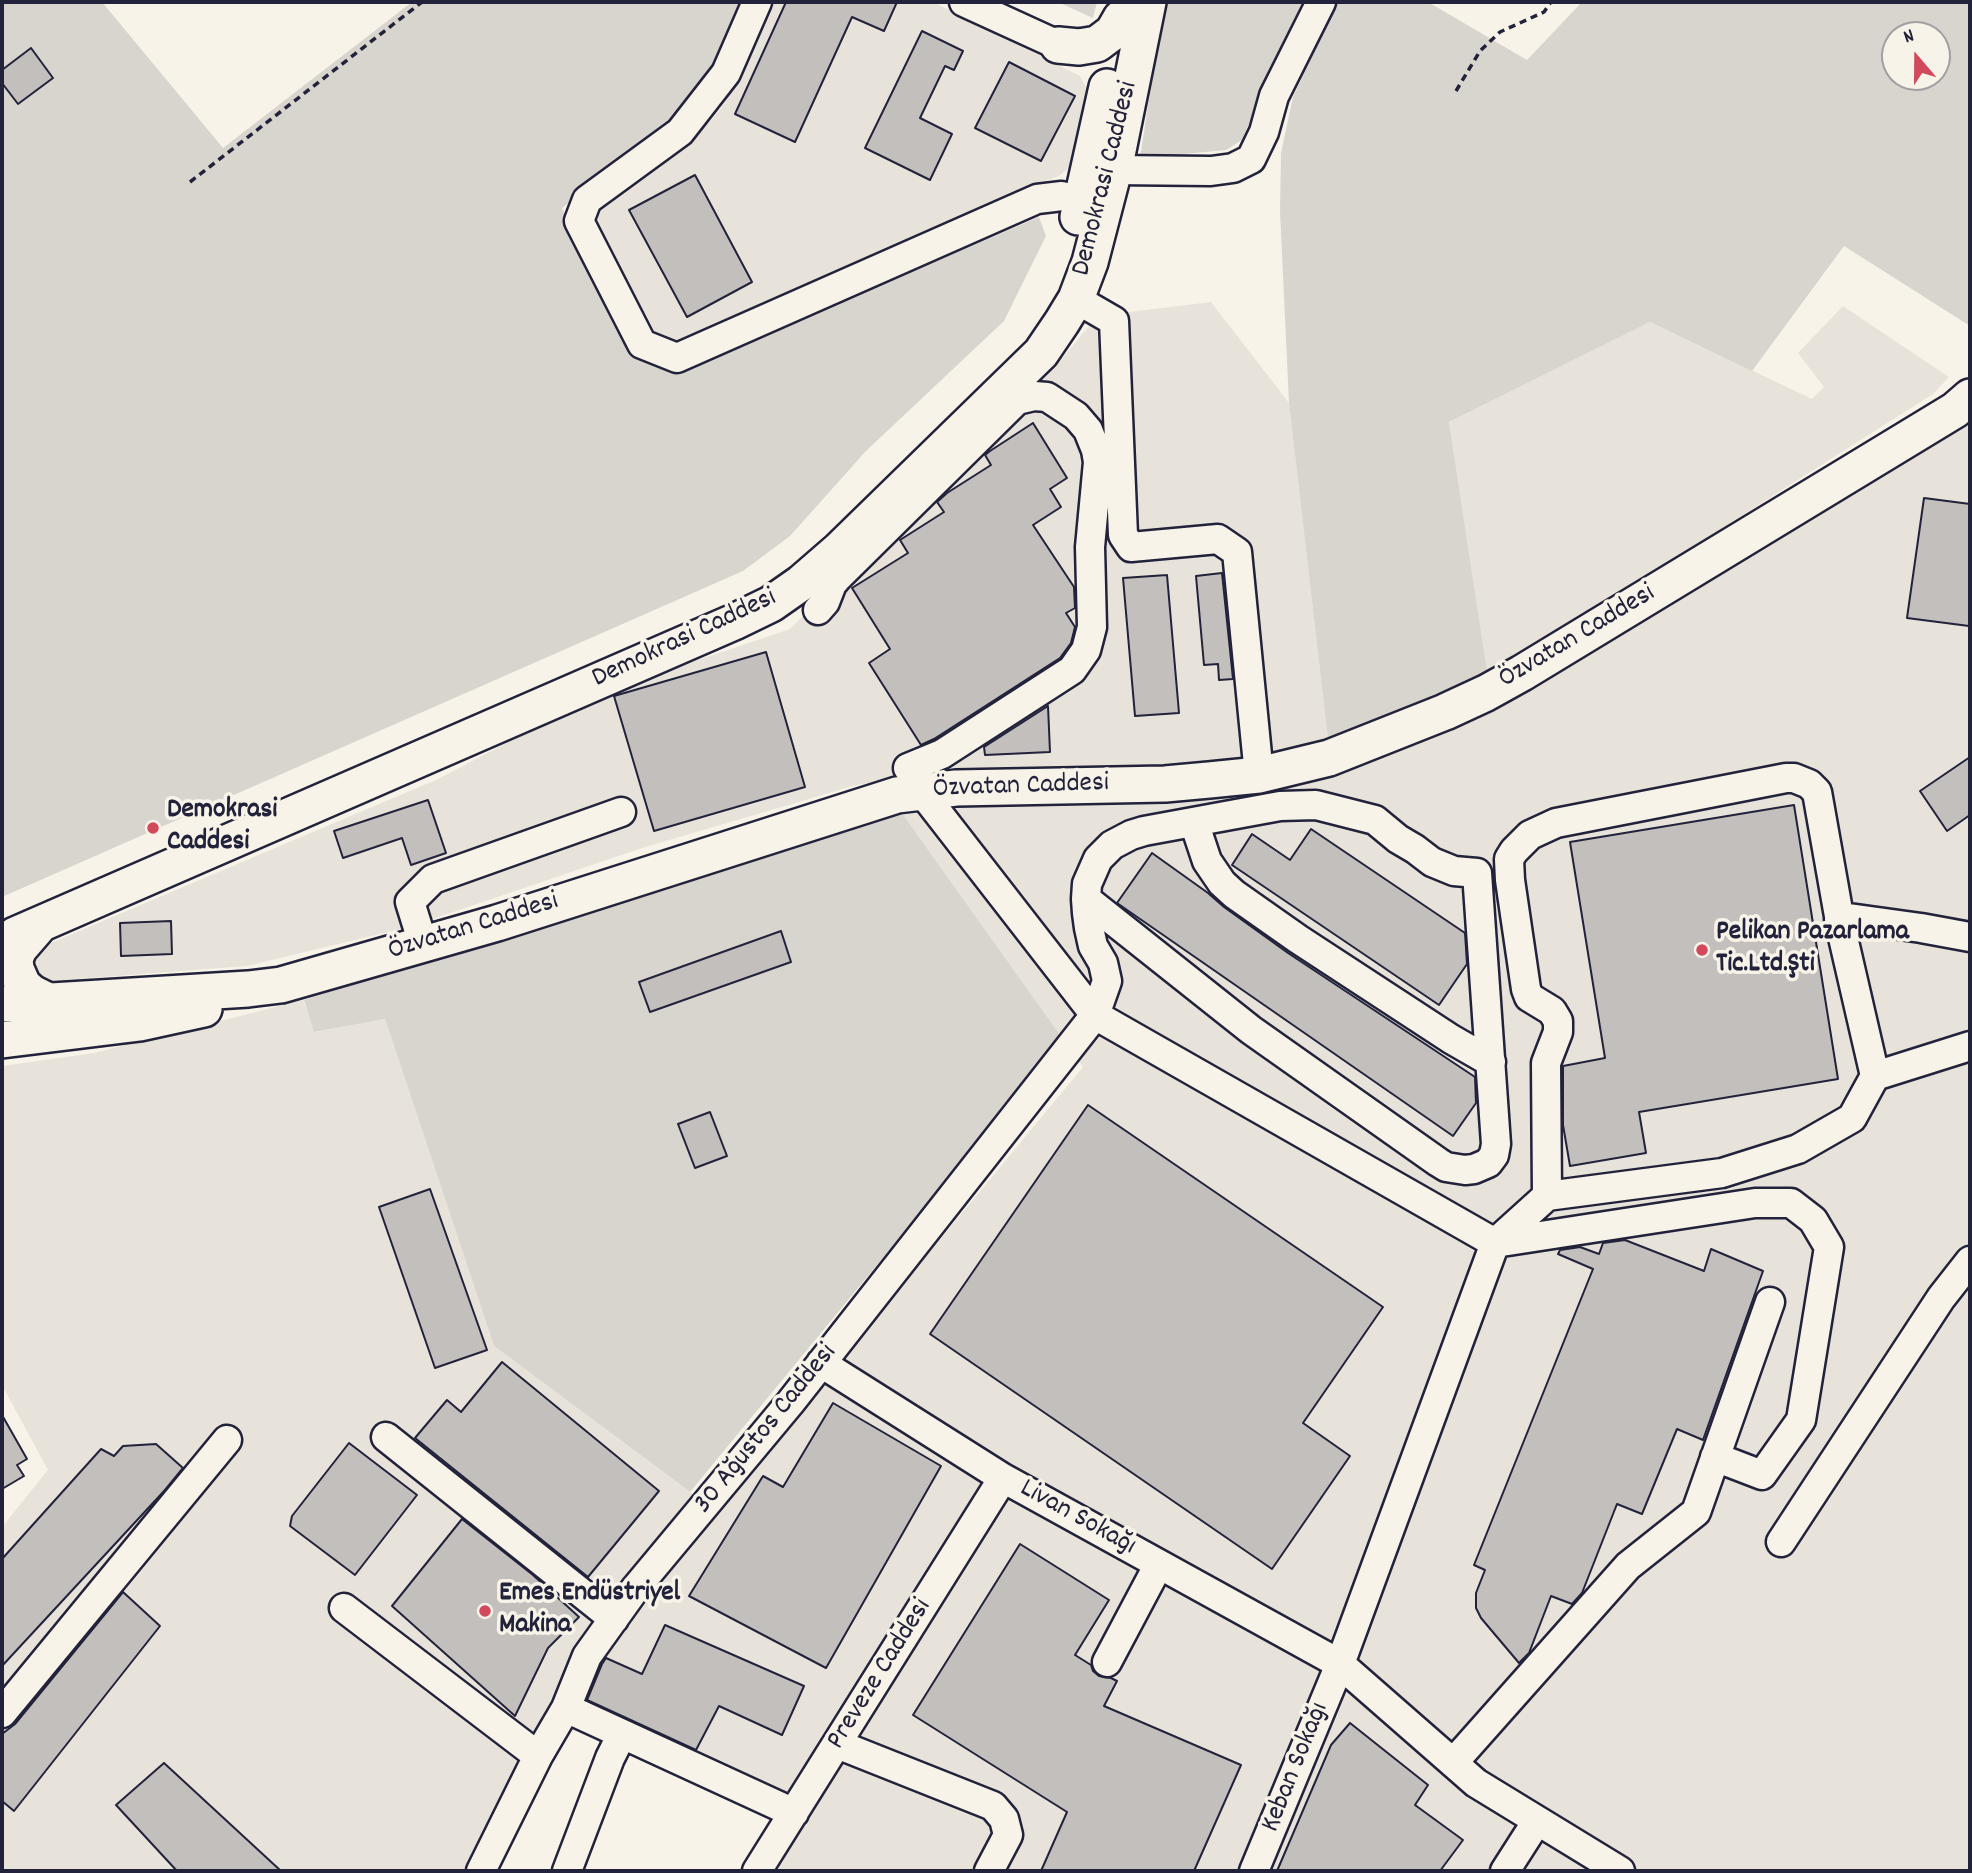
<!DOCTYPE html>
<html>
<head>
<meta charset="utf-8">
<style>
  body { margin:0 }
  #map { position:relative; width:1972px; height:1873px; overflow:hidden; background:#f7f3e8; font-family:Dekko,sans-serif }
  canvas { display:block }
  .frame { position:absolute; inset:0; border:4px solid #22223b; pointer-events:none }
  .north { position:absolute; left:1881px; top:21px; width:70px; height:70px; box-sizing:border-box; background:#f7f3e8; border:2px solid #a29fa3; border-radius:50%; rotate:340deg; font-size:19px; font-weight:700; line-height:28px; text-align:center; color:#22223b }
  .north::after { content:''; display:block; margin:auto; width:24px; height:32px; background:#d1495b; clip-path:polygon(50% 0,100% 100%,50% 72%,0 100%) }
</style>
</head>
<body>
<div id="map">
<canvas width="1972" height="1873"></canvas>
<div class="frame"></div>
<div class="north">N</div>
</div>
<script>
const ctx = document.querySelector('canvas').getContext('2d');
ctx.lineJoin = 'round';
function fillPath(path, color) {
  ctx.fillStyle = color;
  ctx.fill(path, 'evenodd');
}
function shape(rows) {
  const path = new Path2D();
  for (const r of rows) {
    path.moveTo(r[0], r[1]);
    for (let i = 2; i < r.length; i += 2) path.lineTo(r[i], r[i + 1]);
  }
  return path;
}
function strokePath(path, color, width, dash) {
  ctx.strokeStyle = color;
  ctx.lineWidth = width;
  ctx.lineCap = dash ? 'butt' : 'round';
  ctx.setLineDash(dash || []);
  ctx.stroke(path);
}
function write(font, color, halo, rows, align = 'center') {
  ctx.font = font + ' Dekko,sans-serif';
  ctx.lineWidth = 7;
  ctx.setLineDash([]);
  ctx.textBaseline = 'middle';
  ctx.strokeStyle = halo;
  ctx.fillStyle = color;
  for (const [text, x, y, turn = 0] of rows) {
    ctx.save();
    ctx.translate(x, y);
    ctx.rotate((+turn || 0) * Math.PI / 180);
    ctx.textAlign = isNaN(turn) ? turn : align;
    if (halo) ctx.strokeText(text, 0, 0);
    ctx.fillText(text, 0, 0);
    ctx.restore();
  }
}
fillPath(shape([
  [773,2,933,2,1080,76,1088,91,1075,163,1059,176,1043,182,852,273,676,346,657,336,595,217,600,202,683,146,709,123,725,103],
  [1211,302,1289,403,1329,748,1498,702,1970,421,1970,1871,777,1871,814,1807,555,1693,467,1871,6,1871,2,1865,2,1527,48,1470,2,1385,2,1066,94,1053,303,1000,315,1032,385,1019,494,1346,715,1511,1083,1067,879,781,853,786,642,848,409,927,247,966,23,983,25,954,438,779,604,692,790,629,1061,360,1097,316],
  [1843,306,1949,377,1933,394,1488,677,1449,422,1650,322,1812,399,1824,387,1798,353]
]), '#e7e3db');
fillPath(shape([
  [2,2,102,2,223,148,412,2,744,2,718,58,669,125,562,208,638,359,679,369,811,315,1039,217,1046,236,1004,321,866,451,790,536,743,571,2,897],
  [1058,2,1097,2,1093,18],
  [1164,2,1310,2,1266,83,1242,140,1226,150,1140,158],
  [1338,2,1428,2,1527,60,1582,2,1970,2,1970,326,1844,246,1752,371,1650,322,1449,422,1488,677,1329,748,1289,403,1280,211,1281,153,1293,97],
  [1895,35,1937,35,1937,77,1895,77],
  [899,809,1063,1039,690,1492,494,1346,385,1019,314,1032,304,1000]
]), '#d8d5cf');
const building = shape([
  [786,2,897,2,884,31,852,17,795,142,735,114,786,2],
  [922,31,963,51,954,70,945,66,920,118,952,134,930,180,865,148,922,31],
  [31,48,53,78,18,104,2,83,2,70,31,48],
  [1009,62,1075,96,1041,161,975,128,1009,62],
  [695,175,752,282,687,317,629,210,695,175],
  [1033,423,1067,478,1050,489,1061,507,1033,525,1074,587,1075,608,1066,613,1075,627,1071,643,1060,658,934,739,921,745,869,663,890,649,852,588,908,553,900,540,944,512,937,502,947,493,991,465,985,455,990,451,1033,423],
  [1924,498,1970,504,1969,626,1907,618,1924,498],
  [1222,573,1233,679,1219,680,1218,664,1204,665,1196,576,1222,573],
  [1167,575,1179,713,1135,716,1123,578,1167,575],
  [766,652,805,787,654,831,614,696,766,652],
  [1048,706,1050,752,985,755,984,747,1048,706],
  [1970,757,1970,815,1947,831,1920,791,1970,757],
  [428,800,446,853,411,865,402,838,343,858,334,831,428,800],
  [1794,805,1838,1079,1639,1112,1646,1153,1570,1166,1563,1125,1563,1066,1605,1058,1570,842,1794,805],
  [1311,829,1465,933,1467,964,1439,1005,1232,865,1252,834,1290,860,1311,829],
  [1152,853,1208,893,1224,907,1288,953,1475,1077,1476,1103,1453,1136,1117,903,1152,853],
  [171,921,172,954,121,956,120,923,171,921],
  [781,931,791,962,650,1012,639,982,781,931],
  [1088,1105,1383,1307,1303,1423,1350,1456,1272,1569,930,1334,1088,1105],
  [710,1112,727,1156,695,1168,678,1124,710,1112],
  [430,1189,487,1350,435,1368,379,1207,430,1189],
  [1625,1240,1704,1271,1711,1249,1763,1271,1703,1440,1677,1429,1642,1514,1617,1504,1582,1593,1572,1604,1551,1596,1529,1653,1519,1663,1481,1618,1476,1608,1476,1593,1485,1570,1474,1565,1593,1269,1558,1254,1560,1250,1580,1247,1599,1254,1603,1243,1625,1240],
  [502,1362,659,1491,588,1577,415,1438,447,1400,461,1412,502,1362],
  [833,1403,941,1466,826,1668,689,1596,763,1476,783,1487,833,1403],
  [2,1415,27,1459,17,1465,24,1476,2,1489,2,1415],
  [349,1443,417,1495,355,1575,290,1526,292,1516,349,1443],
  [156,1444,183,1468,165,1490,2,1666,2,1559,101,1449,114,1456,123,1446,156,1444],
  [462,1519,533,1575,579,1617,548,1648,515,1716,392,1606,462,1519],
  [1020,1544,1109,1600,1075,1655,1091,1665,1093,1671,1099,1676,1111,1678,1117,1681,1104,1706,1241,1765,1194,1871,1041,1871,1067,1812,913,1715,1020,1544],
  [123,1592,160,1626,14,1811,2,1801,2,1734,15,1724,123,1592],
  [665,1625,804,1686,782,1735,719,1706,696,1750,587,1700,602,1664,606,1658,642,1674,665,1625],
  [1350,1723,1428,1785,1415,1805,1463,1840,1440,1871,1277,1871,1331,1745,1350,1723],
  [164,1763,281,1871,177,1871,116,1805,164,1763]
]);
fillPath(building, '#c2bfbd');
strokePath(building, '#22223b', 2);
const minor = shape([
  [757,2,726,73,680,132,587,200,579,221,642,344,677,358,1037,199,1062,196,1083,201],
  [964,2,1058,45],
  [1114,170,1211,171,1233,168,1251,159,1264,132,1274,96,1321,2],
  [1076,299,1114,321,1123,535,1131,547,1218,539,1237,552,1259,775],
  [818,610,825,602,832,584,838,577,1017,400,1034,396,1047,397,1076,416,1088,430,1096,450,1098,462,1090,547,1092,627,1086,650,1072,670,942,754,908,768],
  [921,791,1095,1015,1495,1243,1340,1664,1476,1783,1620,1871],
  [1194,822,1207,861,1222,883,1234,894,1298,939,1451,1039,1491,1062],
  [1839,919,1849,918,1921,928,1970,937],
  [423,944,410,902,433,879,621,812],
  [1875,1076,1970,1046],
  [1495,1243,1547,1196,1722,1173,1798,1149,1852,1118,1875,1076,1842,933,1817,792,1809,784,1794,778,1786,778,1556,823,1530,835,1514,851,1509,859,1510,880,1526,989,1529,997,1552,1011,1558,1021,1558,1032,1546,1063,1547,1196],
  [1495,1243,1755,1203,1791,1203,1813,1220,1829,1247,1801,1420,1762,1475,1715,1457],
  [821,1363,1003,1478,1340,1664,1254,1871],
  [386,1437,614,1619],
  [1781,1542,1941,1298,1970,1261],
  [344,1608,538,1756],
  [1107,1662,1159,1564],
  [566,1708,794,1813],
  [2,1713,227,1440],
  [837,1744,993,1806,1004,1819,1008,1835,989,1871],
  [1453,1763,1628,1566,1696,1512,1770,1302],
  [481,1871,538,1756,566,1708,587,1656,635,1589,790,1403,1095,1015,1107,981,1103,963,1093,946,1089,928,1087,913,1086,899,1087,884,1098,859,1112,845,1131,835,1144,831,1280,806,1316,805,1375,820,1398,839,1415,849,1432,862,1454,871,1477,873,1496,1144,1494,1155,1488,1163,1474,1169,1465,1170,1446,1167,1438,1162,1251,1030,1086,899],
  [567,1871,610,1758,622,1734],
  [757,1871,1003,1478],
  [1505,1871,1537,1821]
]);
const major = shape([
  [1058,45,1079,47,1097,44,1113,32,1121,18],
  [1078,217,1107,87],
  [38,927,19,949,15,959,16,969,23,985,32,993,48,1001],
  [2,945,15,935,734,622,771,604,801,583,839,550,1041,353,1062,322,1076,299,1090,262,1114,170,1148,2],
  [2,1004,248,989,281,985,497,923,897,795,956,788,1165,784,1209,780,1259,775,1329,758,1445,712,1486,693,1522,673,1955,410,1970,397],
  [2,1040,140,1023,204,1009]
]);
strokePath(minor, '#22223b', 33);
strokePath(major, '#22223b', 40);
strokePath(shape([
  [1456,91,1480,51,1500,32,1544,12,1551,2],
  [190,182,422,2]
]), '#22223b', 3.5, [7, 5]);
strokePath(minor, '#f7f3e8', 28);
strokePath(major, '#f7f3e8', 35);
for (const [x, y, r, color] of [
  [153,828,7,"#d1495b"],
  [1702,950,7,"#d1495b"],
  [485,1611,7,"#d1495b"]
]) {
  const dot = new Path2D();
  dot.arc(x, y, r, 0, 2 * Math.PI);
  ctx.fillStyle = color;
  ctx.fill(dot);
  strokePath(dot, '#f7f3e8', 2.5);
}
write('28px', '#22223b', '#f7f3e8', [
  ["Demokrasi Caddesi",1107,179,-76],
  ["Özvatan Caddesi",1578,638,-31],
  ["Demokrasi Caddesi",685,640,-25],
  ["Özvatan Caddesi",1021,788,-2],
  ["Özvatan Caddesi",474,928,-17],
  ["30 Ağustos Caddesi",767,1430,-51],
  ["Livan Sokağı",1077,1519,29],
  ["Preveze Caddesi",881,1675,-58],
  ["Keban Sokağı",1297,1768,-68]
]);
write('bold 28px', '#22223b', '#f7f3e8', [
  ["Demokrasi",167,812],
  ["Caddesi",167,844],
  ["Pelikan Pazarlama",1716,934],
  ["Tic.Ltd.Şti",1716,966],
  ["Emes Endüstriyel",499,1595],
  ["Makina",499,1627]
], 'left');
</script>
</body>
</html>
